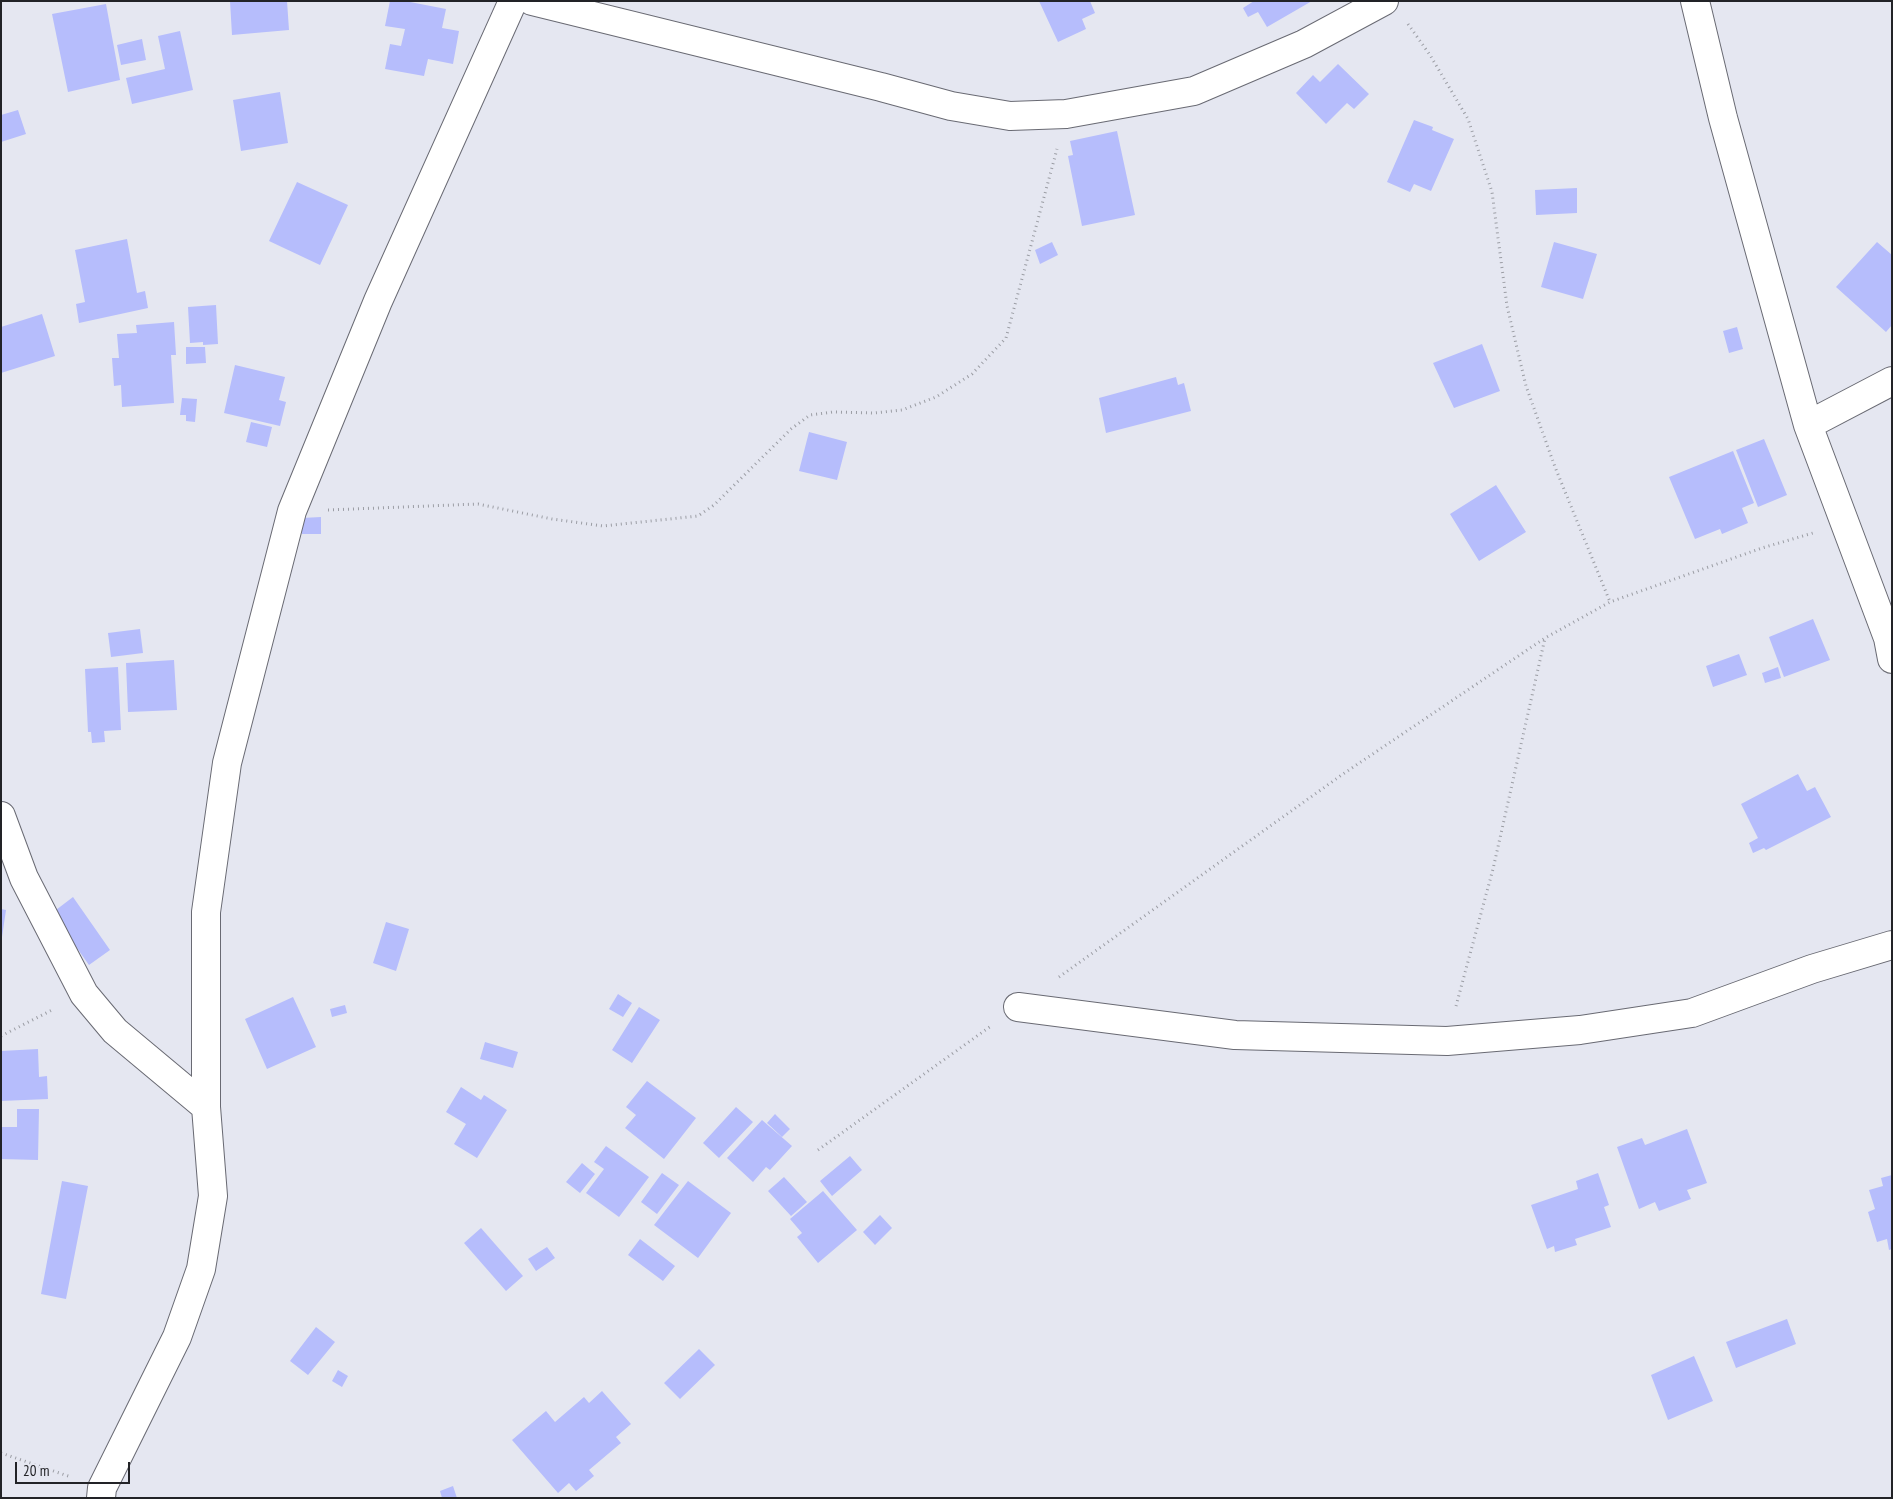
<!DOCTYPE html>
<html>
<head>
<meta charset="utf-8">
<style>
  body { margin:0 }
  #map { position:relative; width:1893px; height:1499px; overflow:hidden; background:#e5e7f1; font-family:"PT Sans Narrow",sans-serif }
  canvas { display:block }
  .frame { position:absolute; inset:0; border:2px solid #222327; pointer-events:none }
  .scale { position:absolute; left:15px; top:1462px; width:115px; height:22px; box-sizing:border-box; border:2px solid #222327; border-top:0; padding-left:6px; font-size:15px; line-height:18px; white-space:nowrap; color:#222327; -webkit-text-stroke:4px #e5e7f1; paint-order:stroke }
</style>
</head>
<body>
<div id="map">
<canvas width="1893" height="1499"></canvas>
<div class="frame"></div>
<div class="scale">20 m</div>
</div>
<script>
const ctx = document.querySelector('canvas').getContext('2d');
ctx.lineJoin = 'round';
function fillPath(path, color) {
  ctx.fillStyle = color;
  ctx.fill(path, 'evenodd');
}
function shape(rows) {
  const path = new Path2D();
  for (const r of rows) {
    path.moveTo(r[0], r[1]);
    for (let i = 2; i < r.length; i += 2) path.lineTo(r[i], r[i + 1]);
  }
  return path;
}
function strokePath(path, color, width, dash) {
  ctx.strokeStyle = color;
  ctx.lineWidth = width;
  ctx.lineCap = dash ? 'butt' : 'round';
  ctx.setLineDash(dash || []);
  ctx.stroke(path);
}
fillPath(shape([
  [230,1,287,1,289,30,232,35],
  [390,1,405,1,446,9,442,28,459,31,453,64,428,59,424,76,385,69,390,44,401,46,405,29,385,26],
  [1039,1,1090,1,1095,13,1082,19,1086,29,1058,42],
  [1254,1,1312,1,1267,27,1258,12,1248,17,1243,8],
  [106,4,120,80,68,92,52,14],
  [180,31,193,90,132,104,126,78,165,69,158,36],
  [142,39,146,60,121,65,117,45],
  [1338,64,1369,94,1354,109,1347,103,1326,124,1296,93,1313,75,1320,82],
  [280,92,288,143,241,151,233,100],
  [18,110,26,134,1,142,1,115],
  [1414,120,1433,127,1432,130,1454,139,1431,191,1414,184,1410,192,1387,182],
  [1117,131,1135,215,1082,226,1068,156,1073,155,1070,141],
  [297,182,348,205,320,265,269,241],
  [1577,188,1577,213,1536,215,1535,190],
  [127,239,137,293,145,291,148,308,79,323,76,304,85,302,75,250],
  [1052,242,1058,255,1040,264,1035,250],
  [1554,242,1597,254,1583,299,1541,287],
  [1877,242,1892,255,1892,325,1886,332,1836,287],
  [216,305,218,344,203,345,203,342,190,343,188,307],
  [42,314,55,356,1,373,1,327],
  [174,322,176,355,171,355,174,403,122,407,121,385,114,386,112,358,119,358,117,334,137,333,136,325],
  [1737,327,1743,349,1729,353,1723,331],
  [1482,344,1500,391,1454,408,1433,363],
  [186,347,205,347,206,363,186,364],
  [235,365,285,377,279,400,286,402,280,426,224,413],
  [1176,377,1178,385,1184,383,1191,411,1106,433,1099,398],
  [182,398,197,399,195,422,186,421,186,415,180,415],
  [251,422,272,427,267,447,246,442],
  [809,432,847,442,837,480,799,471],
  [1764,439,1787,495,1758,507,1736,450],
  [1733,451,1754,503,1742,508,1748,523,1722,534,1720,529,1695,539,1669,477],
  [1496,485,1526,532,1479,561,1450,514],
  [321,517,321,534,302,534,302,518],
  [1813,619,1830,660,1784,677,1769,637],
  [140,629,143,653,111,657,108,633],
  [1739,654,1747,675,1713,687,1706,666],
  [174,660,177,710,128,712,126,663],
  [118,667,121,730,104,731,105,742,92,743,91,732,88,732,85,669],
  [1778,667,1781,678,1765,683,1762,673],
  [1798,774,1807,791,1815,787,1831,817,1766,850,1764,848,1753,853,1749,843,1758,838,1741,804],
  [73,897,110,950,89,965,52,913],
  [1,909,6,910,2,937,1,937],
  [386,922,409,929,396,971,373,963],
  [618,994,632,1003,623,1017,609,1009],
  [293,997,316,1047,267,1069,245,1019],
  [345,1005,347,1013,332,1017,330,1009],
  [639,1007,660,1020,632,1063,612,1050],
  [485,1042,518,1052,513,1068,480,1059],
  [38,1049,39,1077,47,1076,48,1099,1,1101,1,1051],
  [647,1081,696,1118,664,1159,625,1128,636,1115,626,1107],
  [461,1087,481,1100,484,1095,507,1110,477,1158,454,1144,466,1124,446,1112],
  [736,1107,753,1122,719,1158,703,1143],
  [17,1109,39,1109,38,1160,1,1159,1,1127,17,1127],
  [775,1114,790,1129,782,1137,767,1123],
  [762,1120,792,1146,770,1170,766,1167,753,1182,727,1158],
  [1687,1129,1707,1183,1687,1190,1691,1199,1659,1211,1655,1202,1639,1209,1617,1147,1642,1138,1645,1145],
  [606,1146,649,1177,619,1217,586,1193,604,1169,594,1162],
  [850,1156,862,1170,832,1196,820,1181],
  [582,1163,595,1174,580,1193,566,1182],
  [662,1173,679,1185,657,1214,641,1202],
  [1598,1173,1609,1205,1604,1207,1611,1227,1575,1239,1577,1245,1555,1252,1554,1246,1547,1249,1531,1205,1578,1189,1576,1181],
  [1892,1175,1892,1249,1889,1250,1887,1239,1877,1242,1868,1212,1875,1209,1869,1190,1883,1186,1881,1178],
  [784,1177,807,1202,791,1216,768,1191],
  [62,1181,88,1186,66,1299,41,1294],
  [688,1181,731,1213,698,1258,654,1225],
  [823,1191,857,1230,818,1263,797,1237,802,1233,790,1219],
  [880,1215,892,1228,875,1245,863,1232],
  [481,1228,523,1276,506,1291,464,1243],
  [640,1239,675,1266,663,1281,628,1255],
  [547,1247,555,1258,536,1271,528,1259],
  [1787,1319,1796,1344,1736,1368,1726,1342],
  [316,1327,335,1342,308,1375,290,1361],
  [699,1349,715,1365,680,1399,664,1383],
  [1694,1356,1713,1401,1668,1420,1651,1375],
  [338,1370,348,1376,342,1387,332,1381],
  [602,1391,631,1424,616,1437,621,1443,589,1470,594,1476,576,1491,569,1483,558,1493,512,1440,546,1411,555,1422,584,1397,589,1403],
  [453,1486,457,1498,442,1498,440,1491]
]), '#b6bdfc');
const minor = shape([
  [532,1,881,87,951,106,1010,116,1066,114,1194,91,1304,44,1384,1],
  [1695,1,1723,118,1808,425,1888,638,1892,659],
  [1808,425,1892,381],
  [1,816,24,878,84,994,115,1031,206,1107],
  [1018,1007,1235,1035,1447,1041,1580,1030,1692,1013,1812,969,1892,945],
  [101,1498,102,1488,177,1337,201,1269,213,1196,206,1107,206,912,227,763,292,511,378,301,513,1]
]);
strokePath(minor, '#696a73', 30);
strokePath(shape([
  [1408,24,1430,55,1468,119,1492,192,1507,306,1526,386,1555,467,1610,602],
  [328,510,478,504,552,519,603,526,698,516,714,505,791,429,810,415,833,412,874,413,902,410,936,397,972,374,1006,338,1057,149],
  [1059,977,1343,774,1545,638,1610,602,1762,548,1813,533],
  [1456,1006,1493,869,1545,638],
  [1,1036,54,1009],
  [818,1150,991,1026],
  [1,1453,71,1477]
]), '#9b9da4', 3, [1, 4]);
strokePath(minor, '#fff', 28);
</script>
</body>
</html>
